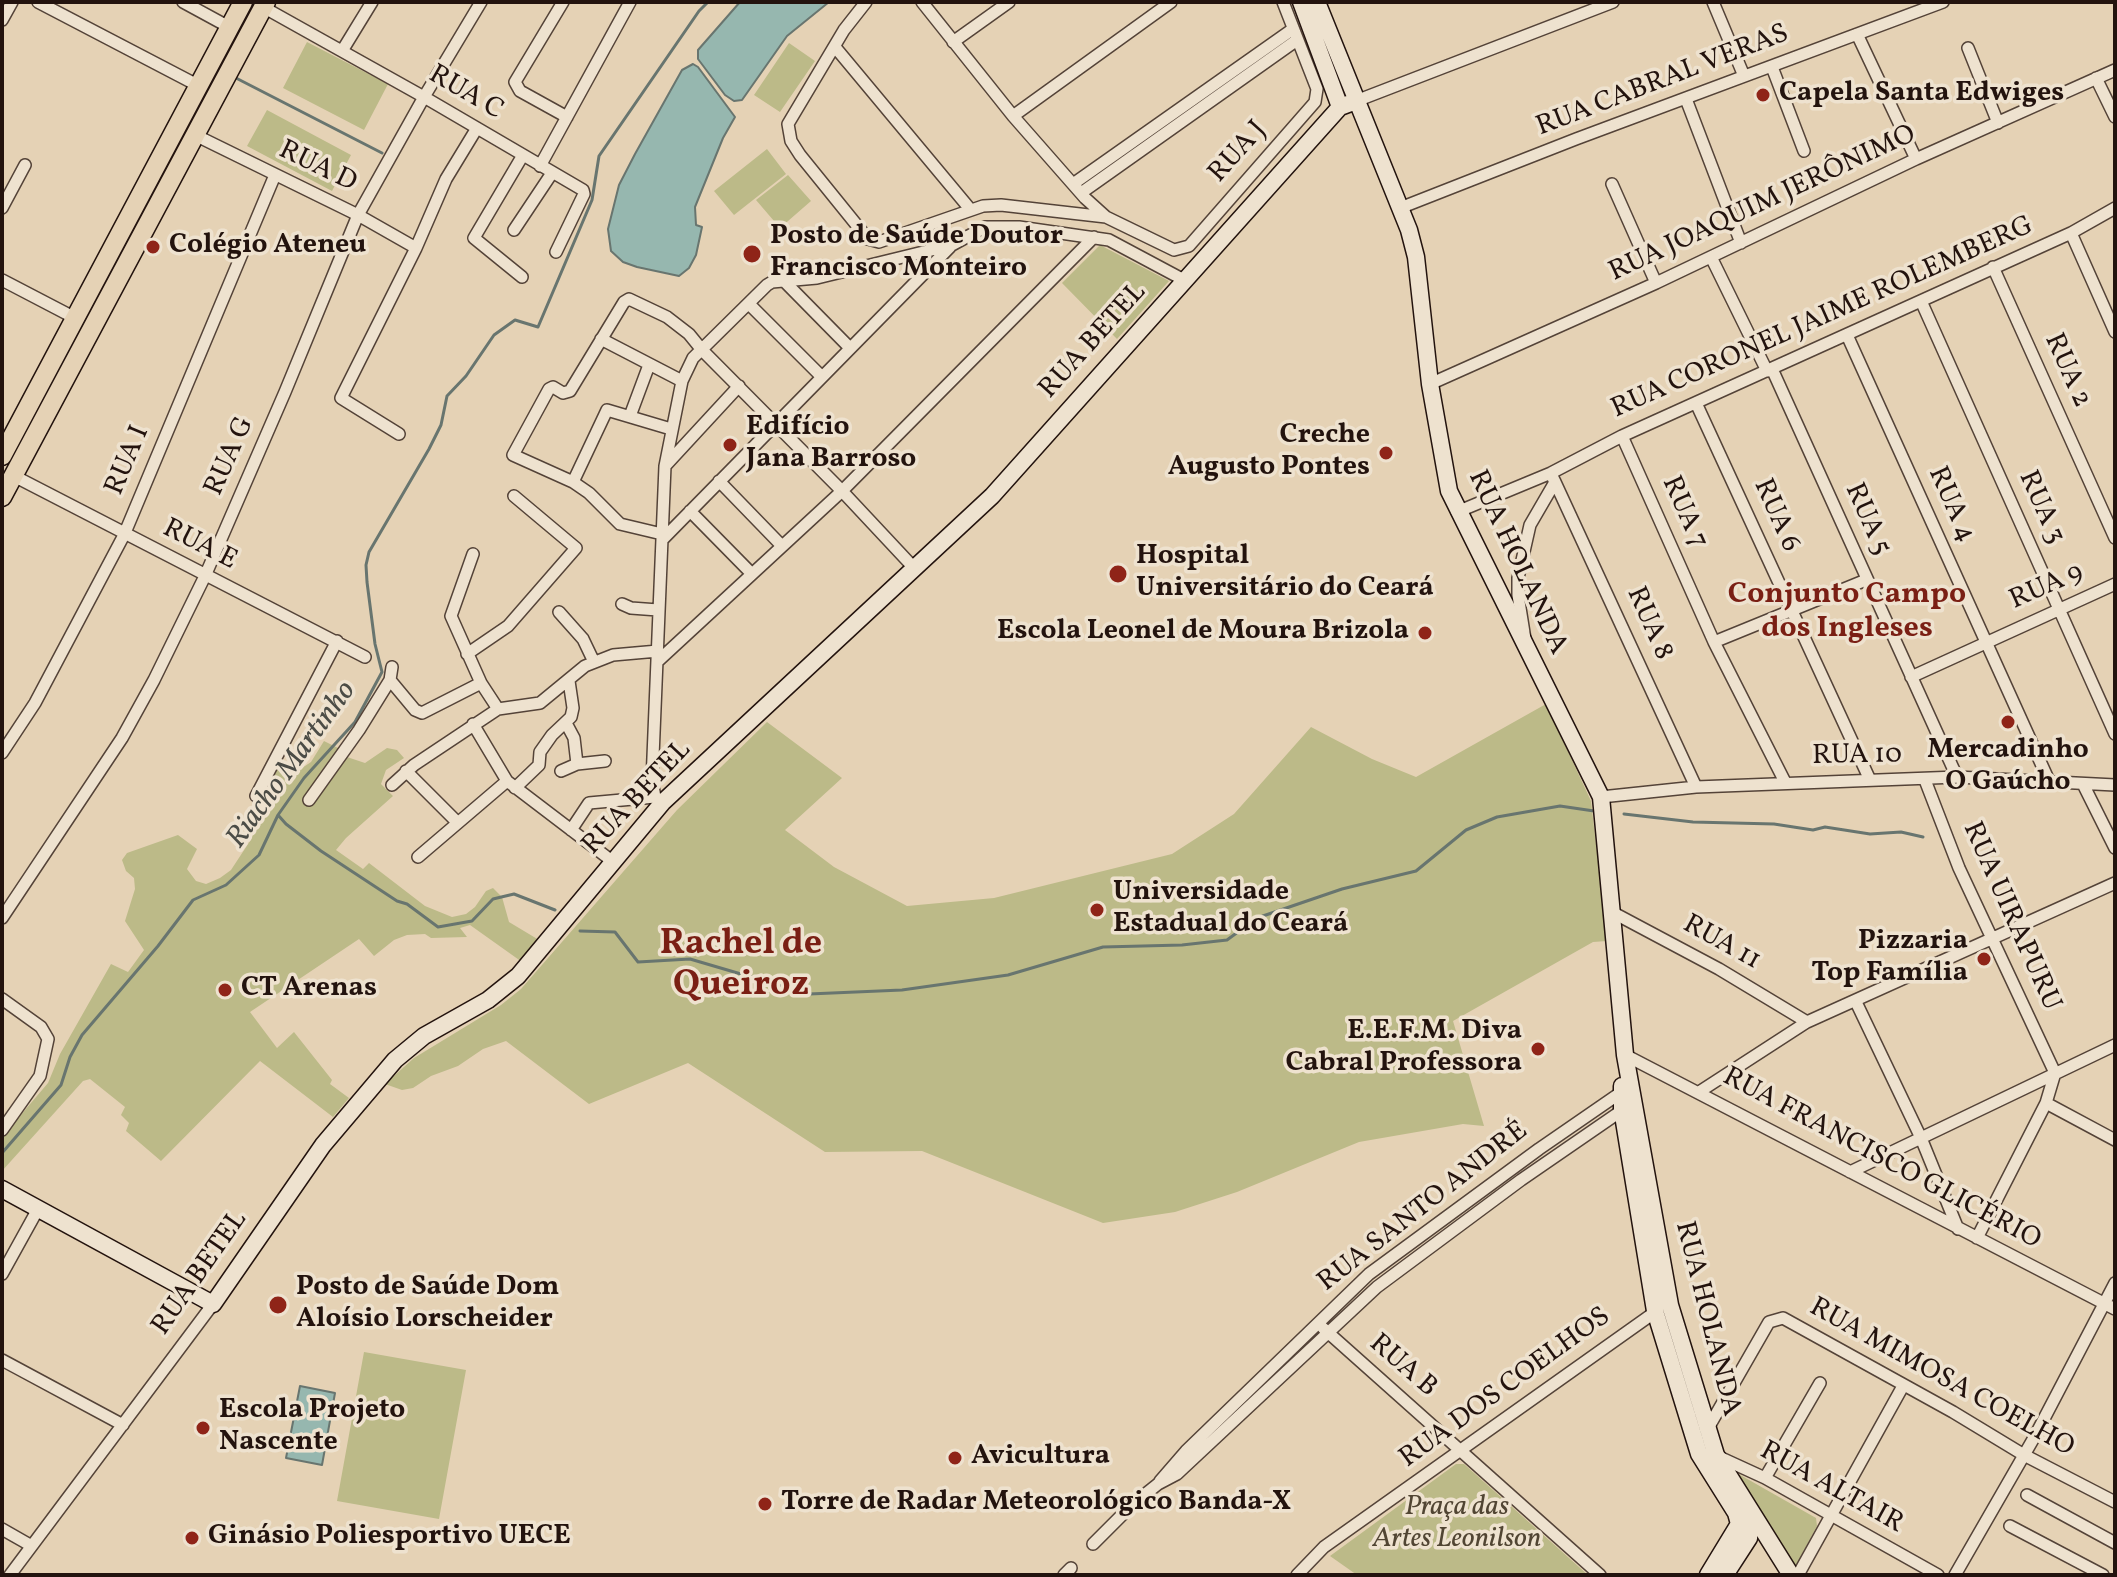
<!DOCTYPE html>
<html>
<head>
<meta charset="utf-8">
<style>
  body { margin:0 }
  #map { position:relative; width:2117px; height:1577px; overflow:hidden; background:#e5d2b5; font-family:Vollkorn,serif }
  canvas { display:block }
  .frame { position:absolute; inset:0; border:4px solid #23130e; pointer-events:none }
</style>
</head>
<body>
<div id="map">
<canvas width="2117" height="1577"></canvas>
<div class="frame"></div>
</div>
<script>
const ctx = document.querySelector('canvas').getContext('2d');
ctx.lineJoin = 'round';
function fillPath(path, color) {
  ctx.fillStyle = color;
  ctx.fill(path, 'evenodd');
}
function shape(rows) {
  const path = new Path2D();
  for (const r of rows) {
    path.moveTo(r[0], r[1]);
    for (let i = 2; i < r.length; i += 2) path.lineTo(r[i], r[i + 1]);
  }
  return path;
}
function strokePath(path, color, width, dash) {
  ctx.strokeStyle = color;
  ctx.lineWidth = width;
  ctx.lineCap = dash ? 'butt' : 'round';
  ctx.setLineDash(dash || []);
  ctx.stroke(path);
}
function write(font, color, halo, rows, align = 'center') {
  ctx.font = font + ' Vollkorn,serif';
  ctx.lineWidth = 7;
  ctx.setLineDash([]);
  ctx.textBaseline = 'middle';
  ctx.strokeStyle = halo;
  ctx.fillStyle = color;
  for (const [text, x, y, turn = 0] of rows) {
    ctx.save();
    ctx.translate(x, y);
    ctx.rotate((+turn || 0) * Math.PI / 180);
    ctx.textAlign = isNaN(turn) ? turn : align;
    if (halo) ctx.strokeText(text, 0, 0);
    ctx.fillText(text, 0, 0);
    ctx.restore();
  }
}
fillPath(shape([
  [307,42,388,84,364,130,283,88],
  [789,43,815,61,780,112,754,95],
  [267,110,351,155,332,191,247,146],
  [767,149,786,174,734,215,714,191],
  [788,175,811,201,780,228,756,200],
  [1100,245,1169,281,1117,339,1062,283],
  [1546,704,1591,801,1607,941,1593,942,1453,1021,1484,1126,1463,1124,1359,1142,1237,1192,1175,1212,1103,1223,922,1151,825,1152,688,1063,589,1104,506,1041,483,1049,458,1066,431,1076,413,1088,402,1090,385,1084,414,1058,501,1005,521,989,677,810,767,722,842,778,785,830,834,867,907,906,994,898,1172,854,1234,814,1311,727,1372,759,1416,777],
  [324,741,342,750,347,757,365,763,387,748,397,750,404,758,386,770,381,784,393,796,346,838,336,850,363,869,369,863,425,906,452,917,466,914,475,907,486,891,493,888,502,897,509,922,539,940,522,962,470,925,460,928,467,937,431,938,425,934,407,935,394,940,374,956,359,939,250,1012,277,1048,294,1032,332,1080,330,1084,349,1098,333,1117,260,1061,161,1161,126,1131,129,1123,121,1115,125,1107,90,1079,83,1081,2,1171,2,1137,48,1083,60,1054,111,964,128,972,144,950,125,921,135,889,134,878,126,871,122,860,127,853,178,835,197,849,187,869,196,881,206,884,220,878,231,870,250,841,259,820,261,804,281,759,302,768,311,762],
  [364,1352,466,1370,439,1519,337,1501],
  [1456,1464,1464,1464,1588,1575,1357,1575,1330,1556],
  [1735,1472,1816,1518,1817,1526,1795,1567]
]), '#bcba88');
const water = shape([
  [740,2,829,2,787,36,742,100,734,101,725,95,698,59,698,50,740,2],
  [693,64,698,67,735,117,723,138,695,207,696,225,702,227,696,255,689,268,679,276,637,267,623,262,611,251,608,229,619,185,635,154,682,70,693,64],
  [300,1386,335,1393,322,1465,286,1458,300,1386]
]);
fillPath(water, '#96b7af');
strokePath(water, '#68756f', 2);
strokePath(shape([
  [234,77,382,153],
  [1624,814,1693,822,1774,824,1813,830,1825,827,1870,834,1901,832,1923,837],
  [278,815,286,824,321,851,397,901,407,904,438,927,472,921,493,899,514,894,555,910],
  [580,931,615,932,638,962,690,959,809,994,902,990,1008,975,1103,947,1182,945,1227,940,1257,918,1342,889,1416,871,1466,830,1497,817,1560,806,1594,811],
  [2,1153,61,1085,70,1057,82,1035,158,946,193,900,226,885,259,855,278,815,304,778,355,722,382,672,375,644,367,582,366,565,369,552,429,449,441,425,447,396,466,376,494,335,515,320,538,327,592,200,599,156,699,11,708,2]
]), '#68756f', 3);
const street = shape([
  [38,2,199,86],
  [183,2,229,27],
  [563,2,515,82,520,91,567,117],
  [866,2,844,30,788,124,791,141,800,155,868,239,879,242,983,206,1001,205,1106,217],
  [922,2,1013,116,1085,198,1106,217,1174,250,1189,246,1315,102,1317,89,1283,2],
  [1713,2,1744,76],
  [263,7,424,97,583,190,584,194,556,252],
  [2,20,12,2],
  [1857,34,1916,159],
  [953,42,1009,2],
  [835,47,970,209],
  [1968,48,1998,123],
  [342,51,372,2],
  [1772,67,1804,151],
  [2096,78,2115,117],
  [1686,99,1741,243],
  [1356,101,1613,2],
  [1013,116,1171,2],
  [195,135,358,215,416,248],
  [540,166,630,2],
  [1073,184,1293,29],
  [1612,184,1656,283],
  [1081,193,1297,40],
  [2,208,25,165],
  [1400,208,1576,139,1943,2],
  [514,230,552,173],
  [2071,233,2115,332],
  [1711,257,1767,371],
  [1993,267,2115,538],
  [522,277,474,238,523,155],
  [2,280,75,318],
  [785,282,850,348],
  [1921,301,2115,734],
  [749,304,822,377],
  [1847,335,2049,781],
  [601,339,682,381],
  [1772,369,1957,777],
  [1430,384,1656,283,1916,159,2115,70],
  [1696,403,1870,780],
  [630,416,649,365],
  [399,434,341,398,416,248,446,179,477,128],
  [1622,436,1714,642,1785,782],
  [666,465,739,386],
  [14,476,365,657],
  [719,481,782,546],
  [573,482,607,410,671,429],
  [1555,482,1696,787],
  [690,511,752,574],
  [1457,512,1551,473,1622,436,2071,233,2115,208],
  [662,534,620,524,589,493,573,482,513,455,549,389,553,387,563,393,570,391,624,302,629,299,667,317,689,334,702,350,842,491,915,569],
  [662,540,950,247],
  [473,554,451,616,481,683,498,709],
  [622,604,631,608,658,610],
  [559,612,583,639,594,662],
  [1525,639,1518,595,1518,578,1530,525,1555,482,1553,478],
  [1714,642,1866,580],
  [467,654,508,626,576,548,514,496],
  [658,661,842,491,1094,237],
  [1911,677,2115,584],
  [390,680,415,710,422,713,481,683],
  [566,723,574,738,577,764],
  [473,724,507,781,612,861],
  [2,753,35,703,124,535,275,175],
  [406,771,457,822],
  [561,771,577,764,605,761],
  [1925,780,1959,868,2055,1073],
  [2083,784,2115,848],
  [392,785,414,765,498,709,540,703,585,666,613,655,658,651],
  [515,788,539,765,540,752,552,735,571,717,573,708,569,681],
  [256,796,337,641],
  [1601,797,1696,787,1957,777,2115,785],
  [309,800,359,730,390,680,392,667],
  [663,802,655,797,652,781,665,466,682,381,693,358,767,285,772,282,817,278,952,245,985,227,1019,227,1109,240,1184,280],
  [571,830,589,803,655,797],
  [418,857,507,781],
  [1610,911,1719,969,1807,1022],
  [2,918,122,738,154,680,205,576,285,392,358,215,424,97,481,2],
  [2,999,41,1027,48,1039,40,1076,2,1130],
  [1856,1002,1921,1138,1958,1229],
  [1625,1055,2115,1309],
  [1699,1092,1807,1022,2115,883],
  [2046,1103,2115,1140],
  [1850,1172,2115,1045],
  [1977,1238,2046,1103,2055,1073],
  [2,1274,38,1209],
  [1323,1328,1600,1575],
  [2,1360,123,1425],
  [1707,1430,1769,1322,1783,1318,1953,1412,2024,1455,2115,1502],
  [1717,1456,1765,1478,1938,1575],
  [1765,1478,1820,1383],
  [1160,1481,1186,1451,1369,1274,1539,1149,1626,1089],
  [2027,1495,2115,1543],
  [2010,1526,2103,1575],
  [2,1529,30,1545],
  [1093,1544,1133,1504,1158,1484,1177,1474,1377,1287,1521,1180,1627,1107],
  [10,1575,213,1304],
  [1064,1575,1071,1568],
  [1297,1575,1324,1547,1658,1310],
  [1798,1575,1903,1386],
  [1955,1575,2035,1436,2115,1283]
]);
const secondary = shape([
  [1301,2,1340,107],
  [1317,2,1409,230,1416,257,1430,384,1449,491,1601,797,1625,1055,1670,1305,1716,1455,1791,1575],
  [1622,1086,1622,1109,1655,1311,1699,1454,1736,1513,1739,1524],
  [2,1189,213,1304,323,1145,395,1060,424,1036,488,1000,518,976,663,802,992,496,1340,107,1356,101],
  [1708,1575,1739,1524,1749,1522],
  [1725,1575,1749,1538,1751,1514]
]);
const primary = shape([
  [2,456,243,2],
  [2,497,266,2]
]);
strokePath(street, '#544338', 14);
strokePath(secondary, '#23130e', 19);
strokePath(primary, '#23130e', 21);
strokePath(street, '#eee2cf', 11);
strokePath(secondary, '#eee2cf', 16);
strokePath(primary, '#e5d2b5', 18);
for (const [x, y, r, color] of [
  [1763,95,8,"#8f2418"],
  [153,247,8,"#8f2418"],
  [752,254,10,"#8f2418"],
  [730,445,8,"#8f2418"],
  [1386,453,8,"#8f2418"],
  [1118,574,10,"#8f2418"],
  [1425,633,8,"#8f2418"],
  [2008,722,8,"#8f2418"],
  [1097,910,8,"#8f2418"],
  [1984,959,8,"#8f2418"],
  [225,990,8,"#8f2418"],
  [1538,1049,8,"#8f2418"],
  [278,1305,10,"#8f2418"],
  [203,1428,8,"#8f2418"],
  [955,1458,8,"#8f2418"],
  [765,1504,8,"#8f2418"],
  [192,1538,8,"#8f2418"]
]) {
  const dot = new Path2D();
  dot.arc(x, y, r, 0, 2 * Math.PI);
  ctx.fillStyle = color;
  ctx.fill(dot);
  strokePath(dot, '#eee2cf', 3);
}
write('28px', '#23130e', '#eee2cf', [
  ["RUA CABRAL VERAS",1663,82,-21],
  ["RUA C",465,94,30],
  ["RUA J",1239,153,-48],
  ["RUA D",317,168,26],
  ["RUA JOAQUIM JERÔNIMO",1763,205,-25],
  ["RUA CORONEL JAIME ROLEMBERG",1823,319,-24],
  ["RUA BETEL",1094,342,-48],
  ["RUA 2",2066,371,66],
  ["RUA G",231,457,-66],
  ["RUA I",129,461,-67],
  ["RUA 4",1950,505,66],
  ["RUA 3",2040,508,66],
  ["RUA 7",1683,513,66],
  ["RUA 6",1775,516,66],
  ["RUA 5",1866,520,66],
  ["RUA E",199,546,27],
  ["RUA HOLANDA",1516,563,65],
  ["RUA 9",2047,588,-24],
  ["RUA 8",1648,624,66],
  ["RUA 10",1857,757,-1],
  ["RUA BETEL",638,799,-47],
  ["RUA UIRAPURU",2010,917,66],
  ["RUA 11",1721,944,29],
  ["RUA FRANCISCO GLICÉRIO",1881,1160,28],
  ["RUA SANTO ANDRÉ",1424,1208,-38],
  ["RUA BETEL",201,1274,-55],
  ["RUA HOLANDA",1706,1319,76],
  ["RUA B",1402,1367,41],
  ["RUA MIMOSA COELHO",1941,1379,29],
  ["RUA DOS COELHOS",1506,1389,-36],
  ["RUA ALTAIR",1831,1489,29]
]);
write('bold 28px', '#23130e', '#eee2cf', [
  ["Capela Santa Edwiges",1779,95],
  ["Posto de Saúde Doutor",770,238],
  ["Francisco Monteiro",770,270],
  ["Colégio Ateneu",169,247],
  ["Edifício",746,429],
  ["Jana Barroso",746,461],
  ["Creche",1370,437,"right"],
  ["Augusto Pontes",1370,469,"right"],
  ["Hospital",1136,558],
  ["Universitário do Ceará",1136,590],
  ["Escola Leonel de Moura Brizola",1409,633,"right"],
  ["Mercadinho",2008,752,"center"],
  ["O Gaúcho",2008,784,"center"],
  ["Universidade",1113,894],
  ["Estadual do Ceará",1113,926],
  ["Pizzaria",1968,943,"right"],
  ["Top Família",1968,975,"right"],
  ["CT Arenas",241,990],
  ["E.E.F.M. Diva",1522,1033,"right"],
  ["Cabral Professora",1522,1065,"right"],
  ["Posto de Saúde Dom",296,1289],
  ["Aloísio Lorscheider",296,1321],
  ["Escola Projeto",219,1412],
  ["Nascente",219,1444],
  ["Avicultura",971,1458],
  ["Torre de Radar Meteorológico Banda-X",781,1504],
  ["Ginásio Poliesportivo UECE",208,1538]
], 'left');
write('italic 28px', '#514533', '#eee2cf', [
  ["Praça das",1457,1509],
  ["Artes Leonilson",1457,1541]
]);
write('bold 30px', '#7a1f14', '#eee2cf', [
  ["Conjunto Campo",1847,596],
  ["dos Ingleses",1847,630]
]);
write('italic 30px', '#4b4c46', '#eee2cf', [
  ["Riacho Martinho",293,766,-54]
]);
write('bold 36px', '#7a1f14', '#eee2cf', [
  ["Rachel de",741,946],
  ["Queiroz",741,987]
]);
</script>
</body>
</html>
